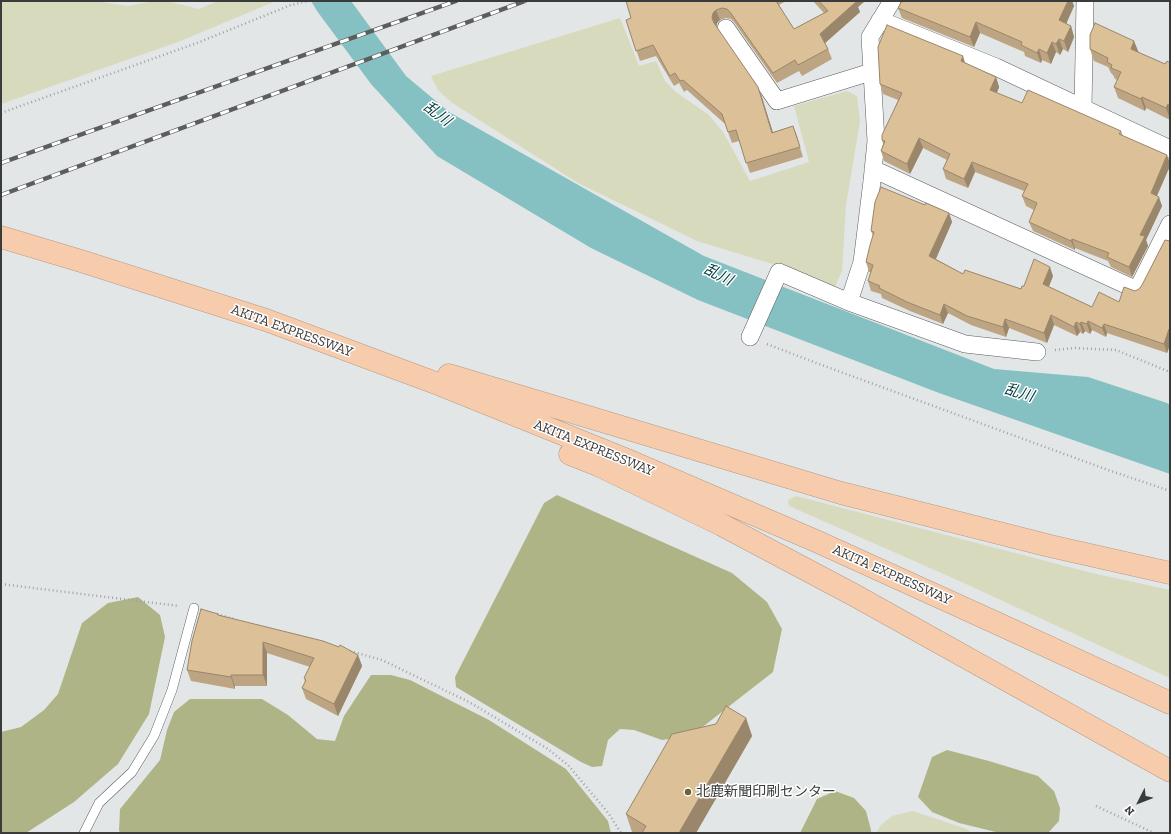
<!DOCTYPE html>
<html>
<head>
<meta charset="utf-8">
<style>
  body { margin:0 }
  #map { position:relative; width:1171px; height:834px; overflow:hidden; background:#e3e6e7; font-family:"Zilla Slab",serif }
  canvas { display:block }
  .frame { position:absolute; inset:0; border:2px solid #3a3b3b; pointer-events:none }
  .north { position:absolute; left:1119px; top:782px; width:40px; height:40px; -webkit-text-stroke:3px #fff; paint-order:stroke; rotate:228deg; font-size:11px; font-weight:700; line-height:16px; text-align:center; color:#3a3b3b }
  .north::after { content:''; display:block; margin:auto; width:14px; height:18px; background:#3a3b3b; clip-path:polygon(50% 0,100% 100%,50% 72%,0 100%) }
</style>
</head>
<body>
<div id="map">
<canvas width="1171" height="834"></canvas>
<div class="frame"></div>
<div class="north">N</div>
</div>
<script>
const ctx = document.querySelector('canvas').getContext('2d');
ctx.lineJoin = 'round';
function fillPath(path, color) {
  ctx.fillStyle = color;
  ctx.fill(path, 'evenodd');
}
function shape(rows) {
  const path = new Path2D();
  for (const r of rows) {
    path.moveTo(r[0], r[1]);
    for (let i = 2; i < r.length; i += 2) path.lineTo(r[i], r[i + 1]);
  }
  return path;
}
function strokePath(path, color, width, dash) {
  ctx.strokeStyle = color;
  ctx.lineWidth = width;
  ctx.lineCap = dash ? 'butt' : 'round';
  ctx.setLineDash(dash || []);
  ctx.stroke(path);
}
function write(font, color, halo, rows, align = 'center') {
  ctx.font = font + ' "Zilla Slab","Noto Sans JP",serif';
  ctx.lineWidth = 3;
  ctx.setLineDash([]);
  ctx.textBaseline = 'middle';
  ctx.strokeStyle = halo;
  ctx.fillStyle = color;
  for (const [text, x, y, turn = 0] of rows) {
    ctx.save();
    ctx.translate(x, y);
    ctx.rotate((+turn || 0) * Math.PI / 180);
    ctx.textAlign = isNaN(turn) ? turn : align;
    if (halo) ctx.strokeText(text, 0, 0);
    ctx.fillText(text, 0, 0);
    ctx.restore();
  }
}
fillPath(shape([
  [1,1,94,1,128,6,154,1,166,1,199,9,218,1,276,1,178,42,1,104],
  [620,18,639,66,656,61,665,81,676,92,709,115,723,132,750,181,809,162,794,106,847,91,857,96,860,121,846,205,842,271,834,289,779,266,697,241,578,183,451,102,438,90,431,76],
  [796,496,1092,573,1170,590,1170,678,955,579,789,506,788,500],
  [913,811,967,829,971,833,876,833,881,825,892,816]
]), '#d7dabd');
fillPath(shape([
  [557,495,732,573,767,602,782,629,773,672,691,736,662,740,634,730,620,729,608,740,602,766,592,767,581,762,456,687,455,677,544,503],
  [138,597,160,615,165,637,149,714,118,764,74,802,26,833,1,833,1,732,21,727,44,710,58,694,82,623,108,603],
  [371,675,391,675,410,680,489,720,566,769,608,821,611,833,121,833,119,831,120,809,160,760,167,730,174,712,190,699,262,699,288,715,317,739,335,741,344,716],
  [947,750,989,761,1038,776,1054,791,1060,808,1059,821,1048,833,1000,833,959,823,932,812,918,797,932,757],
  [835,791,854,798,866,811,871,830,871,833,800,833,817,799]
]), '#afb487');
fillPath(shape([
  [311,1,351,1,406,76,449,112,704,256,994,369,1088,377,1167,403,1170,405,1170,474,939,393,698,300,591,248,437,156,371,84,317,11]
]), '#85c1c2');
const service = shape([
  [84,833,99,803,132,772,154,736,172,690,194,608]
]);
const minor = shape([
  [880,20,996,67,1170,149],
  [726,28,777,101,871,72],
  [1083,108,1085,1],
  [873,169,1137,290,1170,224],
  [849,302,862,262,872,181,876,141,870,37,892,1],
  [750,337,779,272,849,302,965,344,1037,352]
]);
const motorway = shape([
  [1,237,81,261,266,320,441,385,627,460,816,541,1003,626,1170,703],
  [449,375,841,493,1050,546,1170,573],
  [570,454,598,465,722,525,854,595,1170,771]
]);
strokePath(service, '#5a5c5e', 10);
strokePath(minor, '#5a5c5e', 18);
strokePath(motorway, '#b59984', 23);
strokePath(shape([
  [290,1,291,5],
  [1,113,197,43,291,5,308,1],
  [767,344,819,364,1108,470,1170,491],
  [1055,350,1075,348,1116,350,1170,372],
  [1,584,179,606],
  [217,614,234,619],
  [350,651,382,660,469,702,548,749,568,765,609,814,621,833],
  [1096,806,1154,833]
]), '#a0a2a3', 2.5, [1, 3]);
strokePath(service, '#fff', 9);
strokePath(minor, '#fff', 17);
strokePath(motorway, '#f7ccac', 22);
const rail = shape([
  [1,163,456,1],
  [1,195,525,1]
]);
strokePath(rail, '#5c5d5d', 4.5);
strokePath(rail, '#fff', 3, [9]);
fillPath(shape([
  [627,1,786,1,779,5,794,29,824,13,813,1,865,1,858,7,860,12,825,43,828,49,832,59,802,76,799,71,777,83,734,22,731,19,726,18,720,20,717,23,716,27,758,87,773,132,793,126,803,157,750,173,739,141,732,143,725,124,687,90,684,92,679,83,674,86,656,56,640,61,626,20,631,18],
  [902,1,1072,1,1074,6,1066,24,1071,26,1074,37,1068,52,1063,49,1060,55,1056,52,1051,64,1042,60,1041,63,1025,56,1024,52,980,33,974,47,902,18,898,8],
  [1134,41,1138,52,1165,64,1170,63,1170,120,1146,108,1145,111,1118,98,1114,87,1117,80,1115,79,1113,75,1111,73,1108,67,1094,61,1090,49],
  [965,63,996,77,999,87,997,93,1022,103,1121,131,1123,136,1170,163,1170,166,1157,196,1162,206,1146,240,1148,246,1132,277,1111,267,1108,261,1075,248,1075,250,1033,231,1029,222,1034,210,1026,206,1022,196,1024,191,975,172,968,188,946,179,943,169,947,160,923,148,910,174,884,161,881,151,883,144,882,140,898,100,883,94,880,84],
  [925,205,949,213,952,222,936,259,963,274,1021,289,1024,286,1053,276,1049,287,1092,307,1119,302,1135,291,1139,289,1142,285,1170,241,1170,345,1167,353,1107,333,1106,337,1092,330,1090,334,1085,331,1083,334,1080,332,1077,336,1054,325,1047,343,1009,328,1006,337,971,325,948,313,943,324,910,311,882,298,881,294,871,291,868,281,871,272,869,272,866,262,873,236,871,231],
  [218,614,219,615,339,647,358,655,362,666,338,716,306,699,302,688,305,682,304,678,310,667,267,653,267,686,235,686,235,689,191,681,187,670],
  [746,718,752,736,696,833,634,833,632,832,626,814]
]), '#bda583');
fillPath(shape([
  [853,1,865,1,858,7,860,12,824,44,820,34],
  [1068,1,1072,1,1074,6,1063,31,1059,20],
  [716,10,720,20,717,23,716,28,712,18,713,13],
  [976,22,980,33,974,47,970,37],
  [1071,26,1074,37,1068,52,1064,41],
  [1059,39,1063,49,1060,55,1056,44],
  [1134,41,1139,53,1131,49],
  [1052,42,1056,52,1051,64,1047,53],
  [1039,49,1042,60,1041,63,1037,53],
  [963,56,966,66,961,61],
  [996,77,999,87,994,100,990,90],
  [758,87,762,97,776,143,772,133],
  [1142,97,1146,108,1145,111,1141,99],
  [1168,104,1170,109,1170,119,1166,108],
  [793,126,797,136,803,157,800,147],
  [919,138,923,148,910,174,907,164],
  [1167,155,1170,163,1170,166,1154,202,1151,193],
  [972,162,975,172,968,188,964,179],
  [1159,197,1162,206,1146,240,1148,246,1132,277,1129,267,1140,235],
  [949,213,952,222,933,265,929,256],
  [1072,239,1075,248,1075,250,1071,241],
  [1050,267,1053,276,1046,293,1043,284],
  [944,304,948,313,943,324,940,315],
  [1051,315,1054,325,1047,343,1044,333],
  [1005,319,1009,328,1006,337,1003,327],
  [1088,321,1092,330,1090,334,1087,324],
  [1076,322,1080,332,1077,336,1074,327],
  [1081,322,1085,331,1083,334,1080,324],
  [1104,324,1107,333,1106,337,1102,328],
  [1169,329,1170,332,1170,345,1167,353,1164,344],
  [263,642,267,653,267,686,263,675],
  [358,655,362,666,338,716,334,704],
  [231,675,235,686,235,689,231,677],
  [746,718,752,736,696,833,680,833,680,831]
]), '#9a866a');
const building = shape([
  [626,1,776,1,794,29,828,11,819,1,855,1,856,2,820,34,828,49,798,65,795,60,773,73,730,12,727,9,722,8,716,10,713,13,712,18,714,23,758,87,772,133,793,126,800,147,746,163,736,130,728,132,722,114,683,80,680,81,675,73,670,76,653,45,636,51,626,20,631,18,626,1],
  [902,1,1068,1,1059,20,1071,26,1064,41,1059,39,1056,44,1052,42,1047,53,1039,49,1037,53,1021,45,1022,42,976,22,970,37,898,8,902,1],
  [1095,23,1134,41,1131,49,1165,64,1167,61,1170,63,1170,105,1168,104,1166,108,1142,97,1141,99,1114,87,1121,72,1111,68,1112,65,1107,62,1108,58,1090,49,1090,35,1095,23],
  [887,25,963,56,961,61,996,77,990,90,1022,103,1028,90,1121,131,1119,134,1167,155,1151,193,1159,197,1140,235,1145,236,1129,267,1107,257,1109,253,1072,239,1071,241,1029,222,1037,203,1022,196,1028,184,972,162,964,179,943,169,950,154,919,138,907,164,881,151,885,141,882,140,882,135,902,93,880,84,878,47,887,25],
  [881,187,925,205,926,203,949,213,929,256,963,274,965,270,1021,289,1022,286,1024,286,1034,259,1050,267,1043,284,1092,307,1099,292,1119,302,1124,287,1135,291,1139,289,1142,285,1165,240,1170,241,1170,329,1169,329,1164,344,1104,324,1102,328,1088,321,1087,324,1081,322,1080,324,1076,322,1074,327,1051,315,1044,333,1005,319,1003,327,967,316,944,304,940,315,907,302,879,288,880,286,868,281,873,265,866,262,870,245,874,232,871,231,875,202,881,187],
  [201,609,218,614,218,615,323,641,339,647,340,645,358,655,334,704,302,688,306,680,304,678,314,658,263,642,263,675,231,675,231,677,187,670,192,641,201,609],
  [726,706,746,718,680,831,680,833,642,833,646,826,626,814,672,734,716,724,726,706]
]);
fillPath(building, '#dcc098');
strokePath(building, '#9a866a', 1);
for (const [x, y, r, color] of [
  [688,792,4,"#6d6430"]
]) {
  const dot = new Path2D();
  dot.arc(x, y, r, 0, 2 * Math.PI);
  ctx.fillStyle = color;
  ctx.fill(dot);
  strokePath(dot, '#fff', 1.5);
}
write('14px', '#3a3b3b', '#fff', [
  ["AKITA EXPRESSWAY",292,331,20],
  ["AKITA EXPRESSWAY",594,448,22],
  ["AKITA EXPRESSWAY",892,575,24]
]);
write('14px', '#3a3b3b', '#fff', [
  ["北鹿新聞印刷センター",696,792]
], 'left');
write('italic 15px', '#003b3c', '#fff', [
  ["乱川",437,114,37],
  ["乱川",718,275,26],
  ["乱川",1019,393,16]
]);
</script>
</body>
</html>
